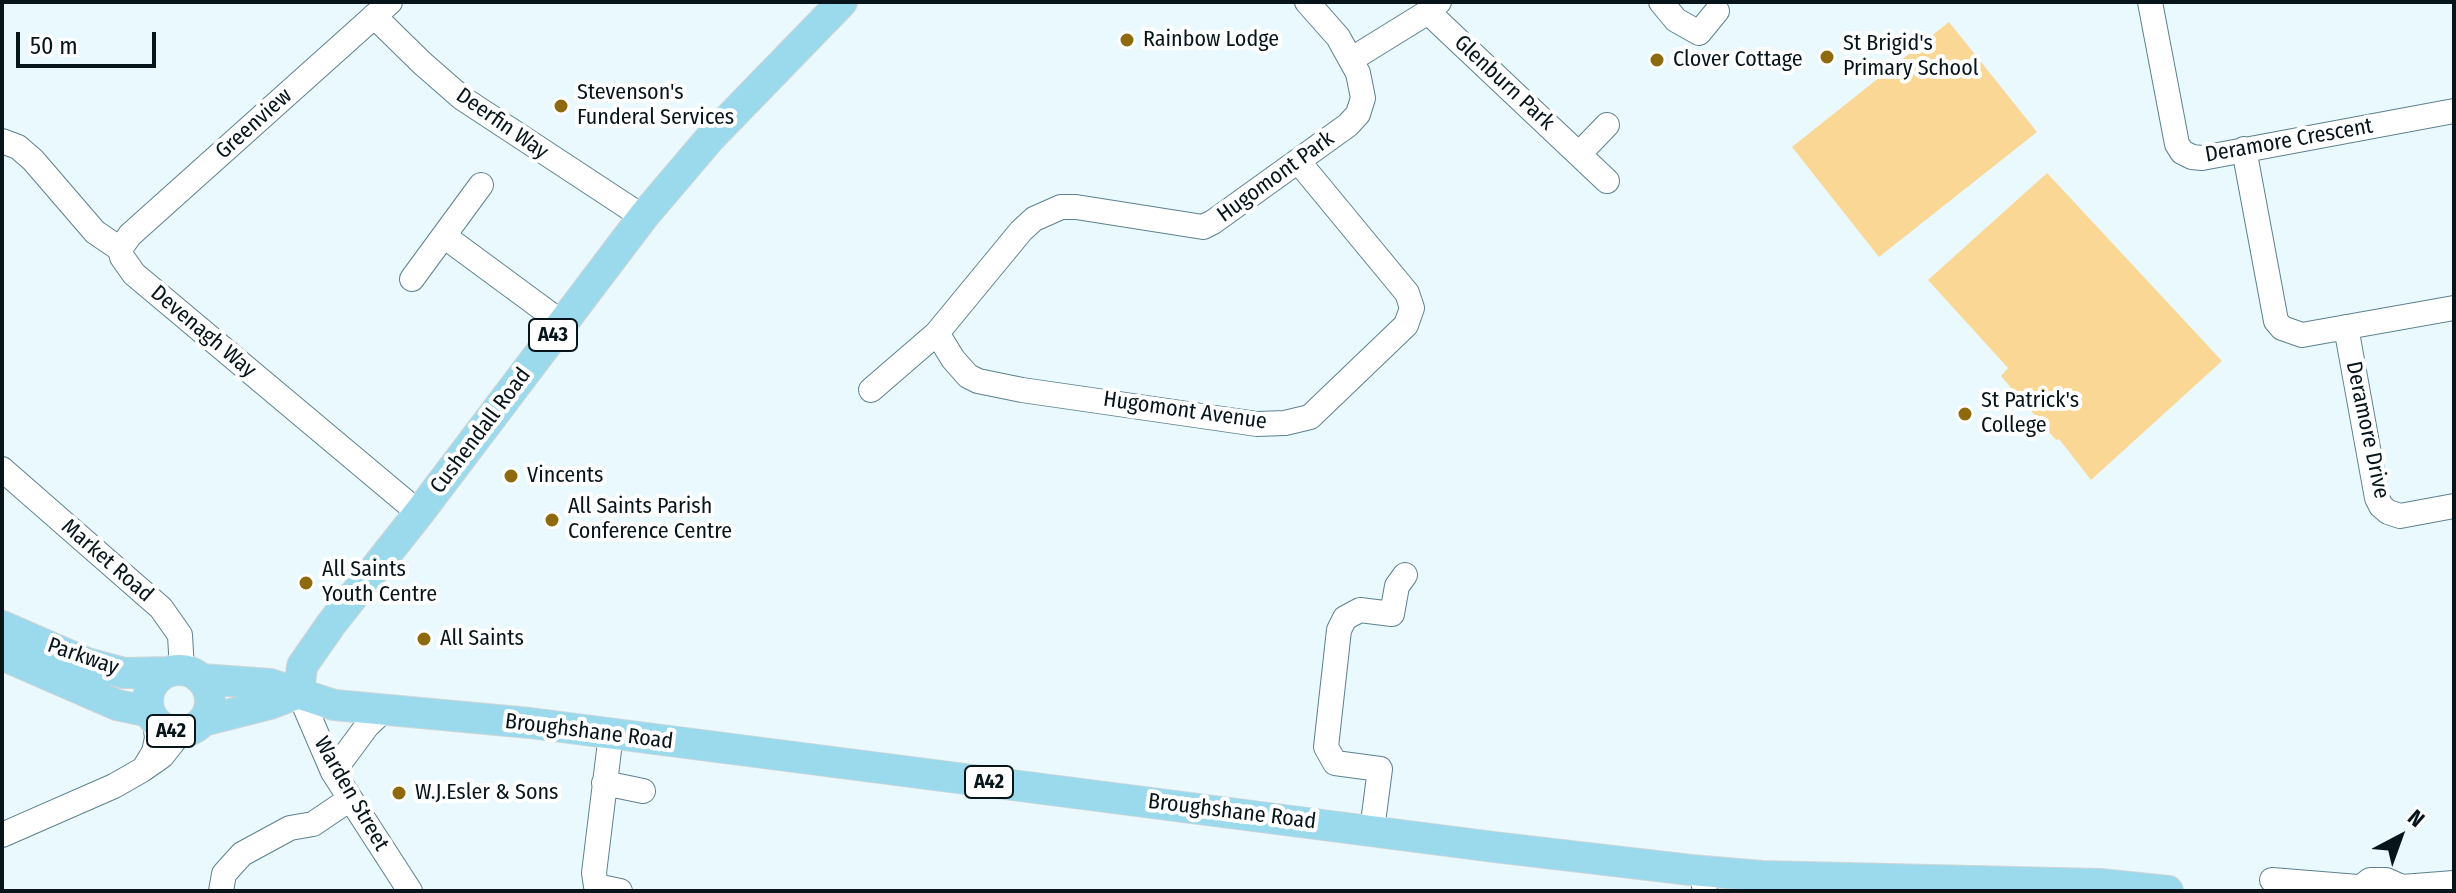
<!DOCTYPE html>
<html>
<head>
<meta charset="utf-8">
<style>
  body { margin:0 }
  #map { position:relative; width:2456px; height:893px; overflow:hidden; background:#e9f9fe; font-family:"Fira Sans Condensed",sans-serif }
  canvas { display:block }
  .frame { position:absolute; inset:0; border:4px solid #07151a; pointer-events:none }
  .north { position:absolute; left:2360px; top:797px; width:80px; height:80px; -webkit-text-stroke:6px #fff; paint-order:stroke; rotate:41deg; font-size:22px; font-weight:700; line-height:32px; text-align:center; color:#07151a }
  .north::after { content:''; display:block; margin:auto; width:28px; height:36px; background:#07151a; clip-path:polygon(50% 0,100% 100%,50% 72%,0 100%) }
  .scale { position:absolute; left:16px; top:32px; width:140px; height:36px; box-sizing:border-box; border:4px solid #07151a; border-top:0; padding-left:10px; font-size:24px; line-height:28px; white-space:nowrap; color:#07151a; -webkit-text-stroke:6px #fff; paint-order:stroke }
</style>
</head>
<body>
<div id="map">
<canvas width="2456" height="893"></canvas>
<div class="frame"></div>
<div class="north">N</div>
<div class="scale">50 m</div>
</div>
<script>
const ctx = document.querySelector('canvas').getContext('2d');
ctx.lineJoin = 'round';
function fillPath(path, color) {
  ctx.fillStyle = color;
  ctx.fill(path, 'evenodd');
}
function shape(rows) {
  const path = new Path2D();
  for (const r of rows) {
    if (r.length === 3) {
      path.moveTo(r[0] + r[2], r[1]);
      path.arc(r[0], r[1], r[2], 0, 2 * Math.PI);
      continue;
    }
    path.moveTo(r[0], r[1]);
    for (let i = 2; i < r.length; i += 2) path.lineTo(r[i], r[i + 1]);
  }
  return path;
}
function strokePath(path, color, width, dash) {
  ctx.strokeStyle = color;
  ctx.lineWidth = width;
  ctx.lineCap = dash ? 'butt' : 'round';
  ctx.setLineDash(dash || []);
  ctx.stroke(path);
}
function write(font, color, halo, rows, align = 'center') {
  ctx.font = font + ' "Fira Sans Condensed",sans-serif';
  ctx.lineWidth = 8;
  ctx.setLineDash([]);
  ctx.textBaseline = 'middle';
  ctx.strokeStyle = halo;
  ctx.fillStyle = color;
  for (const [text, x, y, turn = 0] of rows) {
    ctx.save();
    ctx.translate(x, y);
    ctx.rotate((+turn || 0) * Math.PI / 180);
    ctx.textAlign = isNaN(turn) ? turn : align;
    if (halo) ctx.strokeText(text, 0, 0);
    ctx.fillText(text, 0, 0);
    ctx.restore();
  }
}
fillPath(shape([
  [1949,22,2037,132,1879,257,1792,147],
  [2047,173,2222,361,2091,480,2059,439,2056,440,2001,376,2008,368,1928,280]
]), '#fad795');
const minor = shape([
  [1661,2,1676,20,1699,33,1717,11],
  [2150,2,2177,144,2182,152,2192,157,2202,158,2454,111],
  [1428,12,1607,181],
  [374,16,422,63,462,98,643,217],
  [1352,59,1428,12,1439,2],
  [2,141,18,147,33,160,95,232,120,249,122,257,134,274,419,513],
  [2244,149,2276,321,2282,328,2302,335,2454,308],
  [1579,154,1607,125],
  [444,236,562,323],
  [120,249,130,235,390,2],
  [412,279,481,185],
  [2346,327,2377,498,2381,506,2388,512,2400,516,2454,506],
  [937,333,953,359,968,376,978,381,1022,390,1257,424,1285,423,1310,417,1406,325,1412,308,1407,293,1298,161],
  [871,390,937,333,1021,231,1034,219,1061,207,1076,207,1203,227,1213,222,1348,125,1358,114,1363,98,1358,73,1338,37,1307,2],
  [2,469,161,608,180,635,182,670],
  [299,693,333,772,410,891],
  [611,734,594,873,596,886,620,891],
  [146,765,154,752,157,738,155,721],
  [333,772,367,726,385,709],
  [604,783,643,791],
  [1372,830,1380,769,1335,763,1326,747,1339,630,1345,618,1360,610,1392,614,1397,586,1405,575],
  [2,835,114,786,142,770,162,756,181,732],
  [1701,871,1705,891],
  [2272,880,2358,887],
  [2402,887,2454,883],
  [221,891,224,874,242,854,290,828,313,824,350,799],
  [2356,891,2370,880,2386,880,2402,887,2404,891]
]);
const major = shape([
  [2,626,87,663,124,673,168,672],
  [2,655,117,705,150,712],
  [179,701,31],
  [201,679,270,684,334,705,530,723,1494,847,1691,870,1762,876,2100,884,2168,891],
  [299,693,302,666,332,623,419,513,643,217,711,137,842,2],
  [203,721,270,704,299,693]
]);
strokePath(minor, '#5d818e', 26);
strokePath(major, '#d2d5d6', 32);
strokePath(minor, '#fff', 24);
strokePath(major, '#9bd9ec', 30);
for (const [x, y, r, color] of [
  [1127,40,8,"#8f690d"],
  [1827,57,8,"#8f690d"],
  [1657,60,8,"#8f690d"],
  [561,106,8,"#8f690d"],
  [1965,414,8,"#8f690d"],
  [511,476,8,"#8f690d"],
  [552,520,8,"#8f690d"],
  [306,583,8,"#8f690d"],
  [424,639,8,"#8f690d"],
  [399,793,8,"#8f690d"]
]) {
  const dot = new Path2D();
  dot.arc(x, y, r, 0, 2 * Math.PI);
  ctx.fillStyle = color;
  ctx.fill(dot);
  strokePath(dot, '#fff', 3);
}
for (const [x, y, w] of [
  [553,335,48],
  [171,731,48],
  [989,782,48]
]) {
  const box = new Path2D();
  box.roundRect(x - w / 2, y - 16, w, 32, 6);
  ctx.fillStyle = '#fff';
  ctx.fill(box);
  strokePath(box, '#07151a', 2);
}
write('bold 20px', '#07151a', null, [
  ["A43",553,335],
  ["A42",171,731],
  ["A42",989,782]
]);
write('22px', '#07151a', '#fff', [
  ["Rainbow Lodge",1143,40],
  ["St Brigid's",1843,44],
  ["Primary School",1843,69],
  ["Clover Cottage",1673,60],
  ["Stevenson's",577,93],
  ["Funderal Services",577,118],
  ["St Patrick's",1981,401],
  ["College",1981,426],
  ["Vincents",527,476],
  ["All Saints Parish",568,507],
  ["Conference Centre",568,532],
  ["All Saints",322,570],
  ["Youth Centre",322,595],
  ["All Saints",440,639],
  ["W.J.Esler & Sons",415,793]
], 'left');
write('22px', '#07151a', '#fff', [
  ["Glenburn Park",1504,83,43],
  ["Greenview",254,124,-42],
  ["Deerfin Way",502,124,35],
  ["Deramore Crescent",2289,141,-10],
  ["Hugomont Park",1276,177,-36],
  ["Devenagh Way",203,332,40],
  ["Hugomont Avenue",1185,411,8],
  ["Deramore Drive",2367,430,78],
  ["Cushendall Road",481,431,-53],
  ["Market Road",107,561,41],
  ["Parkway",83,657,19],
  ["Broughshane Road",589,732,7],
  ["Warden Street",351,794,60],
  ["Broughshane Road",1232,812,7]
]);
</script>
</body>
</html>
